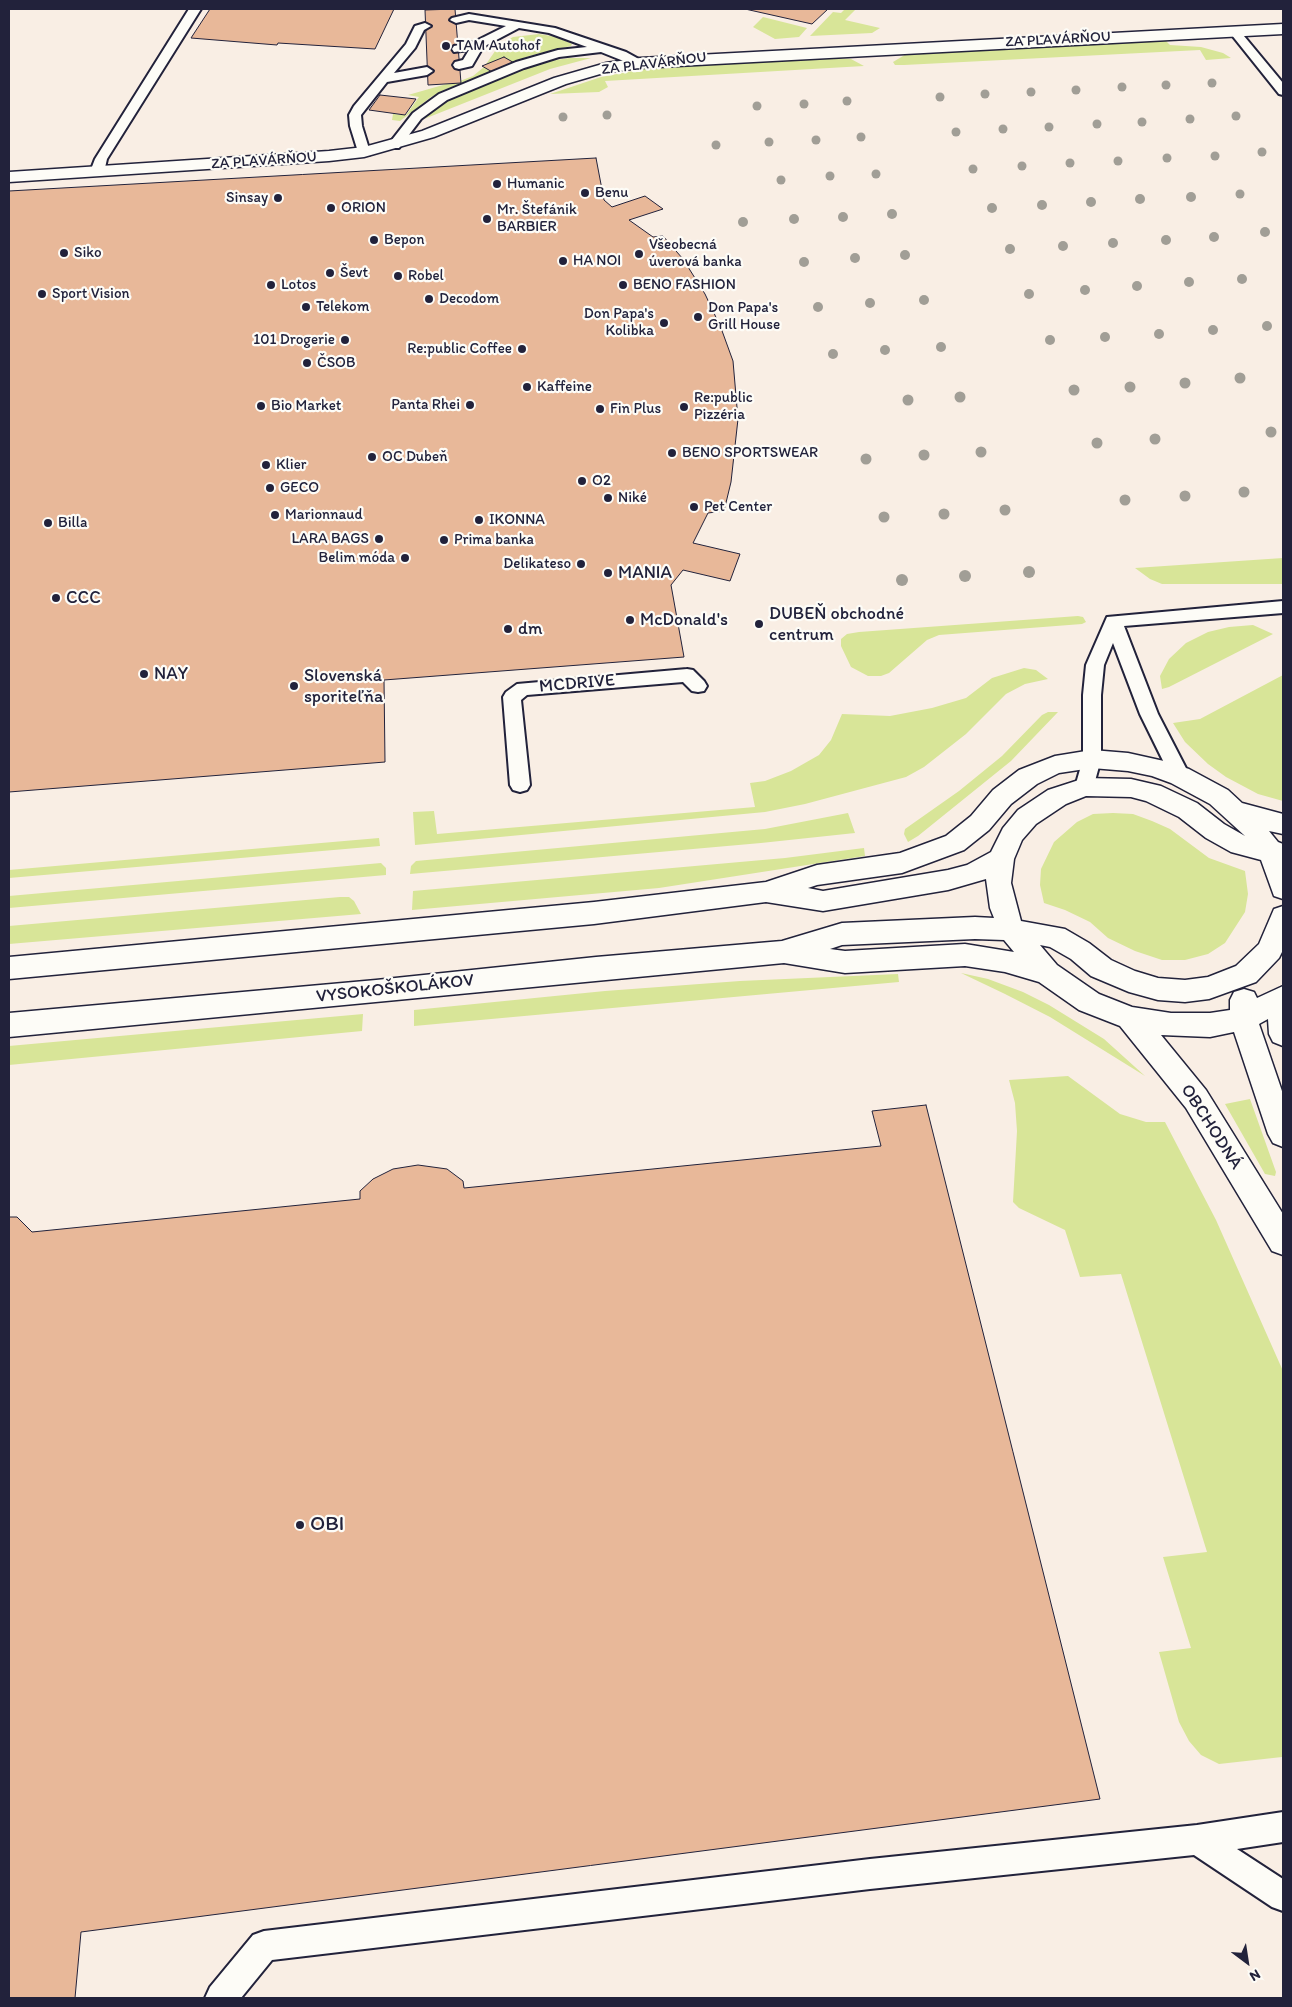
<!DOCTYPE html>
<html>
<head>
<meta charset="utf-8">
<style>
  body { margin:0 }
  #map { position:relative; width:1292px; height:2007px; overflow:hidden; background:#f9eee4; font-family:Itim,sans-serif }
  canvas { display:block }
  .frame { position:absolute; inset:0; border:10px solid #22223b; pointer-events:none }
  .north { position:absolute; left:1222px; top:1937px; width:50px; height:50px; -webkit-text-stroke:4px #fdfcf7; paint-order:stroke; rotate:149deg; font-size:14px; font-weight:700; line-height:20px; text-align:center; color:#22223b }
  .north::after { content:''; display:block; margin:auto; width:18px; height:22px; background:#22223b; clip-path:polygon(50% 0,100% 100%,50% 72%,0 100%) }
</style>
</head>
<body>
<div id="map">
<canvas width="1292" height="2007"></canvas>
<div class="frame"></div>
<div class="north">N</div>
</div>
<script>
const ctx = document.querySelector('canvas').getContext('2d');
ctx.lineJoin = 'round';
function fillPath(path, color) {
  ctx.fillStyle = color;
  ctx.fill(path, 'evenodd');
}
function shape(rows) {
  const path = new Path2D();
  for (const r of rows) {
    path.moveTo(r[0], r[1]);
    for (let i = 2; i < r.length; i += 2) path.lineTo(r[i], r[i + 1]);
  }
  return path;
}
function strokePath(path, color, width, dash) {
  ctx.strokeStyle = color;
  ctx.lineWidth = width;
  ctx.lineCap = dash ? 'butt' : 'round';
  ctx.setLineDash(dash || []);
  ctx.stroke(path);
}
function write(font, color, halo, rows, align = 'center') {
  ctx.font = font + ' Itim,sans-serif';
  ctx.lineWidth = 4.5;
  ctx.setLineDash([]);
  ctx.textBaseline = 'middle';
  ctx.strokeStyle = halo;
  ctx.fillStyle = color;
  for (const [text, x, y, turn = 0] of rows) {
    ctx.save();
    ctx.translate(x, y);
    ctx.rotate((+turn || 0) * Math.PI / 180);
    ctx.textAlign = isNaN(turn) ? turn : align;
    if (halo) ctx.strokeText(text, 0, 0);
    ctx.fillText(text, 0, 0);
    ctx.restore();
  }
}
fillPath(shape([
  [845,9,856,9,845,20,880,28,872,33,810,36,833,12,841,13],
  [763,17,807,28,799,37,775,39,753,27],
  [539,34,557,37,572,44,571,46,529,56,444,90,431,97,400,121,392,120,393,114,406,115,419,97,408,95,450,83,460,83,460,81,473,76,484,67,500,44,513,37],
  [1166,41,1170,45,1201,47,1223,53,1231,58,1206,60,1200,50,904,65,895,65,893,62,908,53],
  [570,58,591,58,550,69,424,119,439,105,452,97,523,68,549,61],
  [830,58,851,59,864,66,605,81,608,87,599,92,550,94,601,77,644,69],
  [1283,558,1283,584,1162,584,1150,579,1135,568],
  [1078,616,1083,617,1086,622,1082,624,939,635,927,640,889,673,881,676,868,676,851,667,841,646,841,639,847,634,859,632],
  [1253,625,1273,634,1169,687,1162,689,1160,676,1169,659,1186,643,1208,632,1229,627],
  [1024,668,1036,670,1048,679,1025,684,1006,694,966,734,924,767,906,777,805,804,765,812,415,845,413,812,434,811,437,834,755,807,750,783,765,781,791,771,819,755,831,740,842,714,890,716,932,708,966,698,992,678],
  [1283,675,1283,801,1258,794,1226,777,1208,764,1185,742,1173,723,1200,719],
  [1048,712,1058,712,1011,761,918,836,908,842,904,834,905,829,959,791,1002,756,1042,715],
  [848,813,855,833,761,843,410,874,411,866,416,861,765,829],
  [1113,813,1133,814,1152,821,1170,829,1209,858,1245,871,1248,894,1245,912,1225,943,1208,954,1185,960,1162,960,1135,951,1108,938,1090,922,1065,910,1044,903,1040,885,1041,869,1054,842,1077,822,1093,814],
  [379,838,380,846,9,878,9,870],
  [864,848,865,856,659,888,412,910,413,891,785,858],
  [381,863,386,868,386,875,9,908,9,896],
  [340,897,349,897,354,901,361,914,9,944,9,926],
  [961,973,988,979,1023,992,1049,1005,1104,1039,1145,1076,1050,1017,1005,994],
  [898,974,899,982,414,1026,414,1010,605,991,740,981],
  [363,1014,362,1031,9,1065,9,1046],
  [1068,1076,1120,1114,1146,1122,1165,1122,1216,1220,1283,1371,1283,1756,1282,1757,1219,1764,1201,1755,1189,1741,1179,1722,1159,1652,1191,1648,1163,1557,1207,1552,1121,1274,1080,1277,1065,1230,1019,1208,1013,1202,1017,1131,1015,1103,1009,1080],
  [1250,1099,1276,1172,1275,1176,1265,1174,1225,1104]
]), '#d8e598');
const building = shape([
  [210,9,394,9,375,49,278,43,277,45,191,38,210,9],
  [455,9,461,83,428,85,425,10,455,9],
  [745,9,828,9,812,24,745,9],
  [504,57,516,64,494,73,482,66,504,57],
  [380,95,416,99,405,115,369,110,380,95],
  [596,158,604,200,612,207,645,196,663,209,629,220,653,237,663,236,683,259,705,294,721,328,733,361,738,419,731,482,724,511,708,513,693,543,740,554,730,581,683,570,671,585,684,657,384,680,385,762,9,792,9,191,596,158],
  [926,1105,1100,1799,81,1932,75,1998,9,1998,9,1217,17,1217,32,1232,360,1199,360,1191,373,1179,393,1169,418,1165,447,1169,463,1181,464,1188,881,1146,872,1111,926,1105]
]);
fillPath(building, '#e8b899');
strokePath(building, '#22223b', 1);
const service = shape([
  [189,9,201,9,107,159,104,172,102,175,92,175,90,172,95,159,189,9],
  [469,14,555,28,626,52,646,63,644,66,636,66,601,52,559,57,524,68,447,100,421,119,399,148,389,148,388,145,413,113,439,94,516,62,558,50,587,47,549,33,519,28,483,47,472,66,459,69,455,68,453,65,455,62,463,60,469,50,454,52,452,49,454,46,474,42,506,26,469,20,456,23,450,20,452,18,469,14],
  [425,23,431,26,424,30,415,48,394,73,427,67,433,71,427,75,387,82,361,115,362,126,370,152,369,155,359,155,350,126,349,115,354,106,406,44,415,26,425,23],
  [1235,28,1239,30,1283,83,1283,95,1279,94,1231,34,1229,32,1231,30,1235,28],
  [1283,601,1283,613,1124,626,1158,714,1190,776,1187,781,1180,783,1173,781,1140,714,1113,643,1104,665,1101,695,1101,759,1092,792,1085,794,1078,792,1075,787,1083,759,1083,695,1086,665,1107,617,1283,601],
  [687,669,693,670,704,681,707,686,704,691,698,692,692,691,683,682,527,695,521,700,530,785,527,790,520,792,513,790,510,785,503,697,506,692,517,684,687,669],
  [1283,1812,1283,1842,1237,1849,1283,1879,1283,1911,1272,1907,1194,1855,870,1889,272,1960,241,1998,205,1998,210,1987,253,1935,264,1931,870,1859,1197,1825,1283,1812]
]);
const minor = shape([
  [1283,24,1283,34,640,68,607,72,566,84,434,137,364,157,329,161,9,182,9,172,329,151,364,147,422,131,554,78,606,63,640,58,1283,24],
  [1092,750,1128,753,1164,761,1189,769,1228,790,1242,803,1283,814,1283,834,1269,831,1278,842,1283,844,1283,899,1274,896,1261,860,1231,852,1206,838,1179,817,1146,801,1131,797,1086,796,1066,804,1036,824,1022,840,1014,859,1011,883,1021,921,1065,929,1089,943,1111,960,1135,971,1158,978,1185,980,1208,977,1236,966,1259,944,1274,909,1283,906,1283,950,1279,958,1256,982,1209,999,1185,1002,1158,1000,1129,992,1091,976,1071,959,1050,947,1040,945,1057,965,1099,994,1132,1007,1171,1013,1210,1013,1230,1010,1230,1000,1234,992,1244,989,1254,992,1257,998,1283,986,1283,1046,1273,1042,1269,1034,1268,1019,1259,1024,1283,1094,1283,1147,1273,1143,1268,1134,1234,1032,1210,1037,1161,1035,1206,1090,1283,1214,1283,1255,1272,1251,1186,1108,1120,1026,1079,1010,1039,982,1005,972,965,966,845,973,784,963,9,1037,9,1013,376,980,596,957,782,941,842,923,975,917,994,918,990,908,986,879,948,890,823,911,766,902,594,924,9,979,9,957,594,902,766,882,817,865,900,853,946,836,971,816,993,790,1019,770,1055,756,1092,750],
  [1092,768,1128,771,1152,776,1171,783,1210,804,1245,836,1224,824,1197,803,1161,786,1131,779,1085,778,1048,790,1018,810,1003,828,991,852,967,865,948,870,823,891,808,888,817,885,902,873,964,850,989,830,1011,804,1037,784,1059,773,1092,768],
  [975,939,1004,940,1014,952,965,944,845,951,830,949,842,945,975,939]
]);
strokePath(service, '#22223b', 4);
strokePath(minor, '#22223b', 3);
fillPath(service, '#fdfcf7');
fillPath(minor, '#fdfcf7');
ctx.fillStyle = '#a19e96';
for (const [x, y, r] of [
  [1212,83,4.5],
  [1166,85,4.5],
  [1122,87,4.5],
  [1076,90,4.5],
  [1031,92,4.5],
  [985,94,4.5],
  [940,97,4.5],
  [847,101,4.5],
  [804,104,4.5],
  [757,106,4.5],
  [607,115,4.5],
  [1236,116,4.5],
  [563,117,4.5],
  [1190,119,4.5],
  [1142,122,4.5],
  [1097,124,4.5],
  [1049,127,4.5],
  [1003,129,4.5],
  [956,132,4.5],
  [861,137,4.5],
  [816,140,4.5],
  [769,142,4.5],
  [716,145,4.5],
  [1262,152,4.5],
  [1215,156,4.5],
  [1167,158,4.5],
  [1118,161,4.5],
  [1070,163,4.5],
  [1022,166,4.5],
  [973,169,4.5],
  [876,174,4.5],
  [830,176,4.5],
  [781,180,4.5],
  [1240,194,4.5],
  [1191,197,5],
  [1140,199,5],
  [1091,202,5],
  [1042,205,5],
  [992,208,5],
  [892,214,5],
  [843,217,5],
  [794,219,5],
  [743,222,5],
  [1265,232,5],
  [1214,237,5],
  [1166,240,5],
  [1113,243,5],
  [1063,246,5],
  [1010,249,5],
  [905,255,5],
  [855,258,5],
  [804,262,5],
  [1242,279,5],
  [1189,282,5],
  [1137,286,5],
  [1085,290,5],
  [1029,294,5],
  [924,300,5],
  [870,303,5],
  [818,307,5],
  [1267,326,5],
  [1213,330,5],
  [1159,334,5],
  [1105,337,5],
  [1050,340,5],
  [941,347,5],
  [885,350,5],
  [833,354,5],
  [1240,378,5.5],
  [1185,383,5.5],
  [1130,387,5.5],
  [1074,390,5.5],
  [960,397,5.5],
  [908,400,5.5],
  [1271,432,5.5],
  [1155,439,5.5],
  [1097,443,5.5],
  [981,452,5.5],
  [924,455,5.5],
  [866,459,5.5],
  [1244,492,5.5],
  [1185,496,5.5],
  [1125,500,5.5],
  [1005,510,5.5],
  [944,514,5.5],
  [884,517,5.5],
  [1029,572,6],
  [965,576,6],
  [902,580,6]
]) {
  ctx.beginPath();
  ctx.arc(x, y, r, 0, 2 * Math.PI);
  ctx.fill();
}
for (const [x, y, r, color] of [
  [446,46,5,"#22223b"],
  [497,184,5,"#22223b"],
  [585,193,5,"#22223b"],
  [278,198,5,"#22223b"],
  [331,208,5,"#22223b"],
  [487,219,5,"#22223b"],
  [374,240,5,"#22223b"],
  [64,253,5,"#22223b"],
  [639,254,5,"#22223b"],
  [563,261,5,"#22223b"],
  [330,273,5,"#22223b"],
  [398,276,5,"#22223b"],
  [271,285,5,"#22223b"],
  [623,285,5,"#22223b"],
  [42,294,5,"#22223b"],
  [429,299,5,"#22223b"],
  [306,307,5,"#22223b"],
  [698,317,5,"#22223b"],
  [664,323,5,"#22223b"],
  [345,340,5,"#22223b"],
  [522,349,5,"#22223b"],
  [307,363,5,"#22223b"],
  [527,387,5,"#22223b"],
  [470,405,5,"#22223b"],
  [261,406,5,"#22223b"],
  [684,407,5,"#22223b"],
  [600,409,5,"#22223b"],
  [672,453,5,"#22223b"],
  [372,457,5,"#22223b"],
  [266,465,5,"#22223b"],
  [582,481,5,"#22223b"],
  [270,488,5,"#22223b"],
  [608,498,5,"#22223b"],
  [694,507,5,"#22223b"],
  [275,515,5,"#22223b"],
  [479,520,5,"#22223b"],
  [48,523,5,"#22223b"],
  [379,539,5,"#22223b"],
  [444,540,5,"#22223b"],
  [405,558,5,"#22223b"],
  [581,564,5,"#22223b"],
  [608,573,5,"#22223b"],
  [56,598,5,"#22223b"],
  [630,620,5,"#22223b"],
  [759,624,5,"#22223b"],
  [508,629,5,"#22223b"],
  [144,674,5,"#22223b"],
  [294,686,5,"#22223b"],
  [300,1525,5,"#22223b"]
]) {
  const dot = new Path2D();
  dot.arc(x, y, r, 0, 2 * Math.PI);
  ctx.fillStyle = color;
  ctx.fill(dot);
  strokePath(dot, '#fdfcf7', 2);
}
write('15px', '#22223b', '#fdfcf7', [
  ["ZA PLAVÁRŇOU",1058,40,-3],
  ["ZA PLAVÁRŇOU",654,64,-7],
  ["ZA PLAVÁRŇOU",264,161,-4]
]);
write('15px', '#22223b', '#fdfcf7', [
  ["TAM Autohof",456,46],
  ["Humanic",507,184],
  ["Benu",595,193],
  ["Sinsay",268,198,"right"],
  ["ORION",341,208],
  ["Mr. Štefánik",497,210],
  ["BARBIER",497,227],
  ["Bepon",384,240],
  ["Všeobecná",649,245],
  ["úverová banka",649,262],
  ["Siko",74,253],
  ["HA NOI",573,261],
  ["Ševt",340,273],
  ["Robel",408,276],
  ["Lotos",281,285],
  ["BENO FASHION",633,285],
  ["Sport Vision",52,294],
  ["Decodom",439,299],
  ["Telekom",316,307],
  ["Don Papa's",708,308],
  ["Grill House",708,325],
  ["Don Papa's",654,314,"right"],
  ["Kolibka",654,331,"right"],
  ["101 Drogerie",335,340,"right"],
  ["Re:public Coffee",512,349,"right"],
  ["ČSOB",317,363],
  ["Kaffeine",537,387],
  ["Re:public",694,398],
  ["Pizzéria",694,415],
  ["Panta Rhei",460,405,"right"],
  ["Bio Market",271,406],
  ["Fin Plus",610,409],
  ["BENO SPORTSWEAR",682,453],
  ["OC Dubeň",382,457],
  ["Klier",276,465],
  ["O2",592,481],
  ["GECO",280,488],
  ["Niké",618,498],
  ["Pet Center",704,507],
  ["Marionnaud",285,515],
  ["IKONNA",489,520],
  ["Billa",58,523],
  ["LARA BAGS",369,539,"right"],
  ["Prima banka",454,540],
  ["Belim móda",395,558,"right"],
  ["Delikateso",571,564,"right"]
], 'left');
write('18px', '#22223b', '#fdfcf7', [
  ["MANIA",618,573],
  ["CCC",66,598],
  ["DUBEŇ obchodné",769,614],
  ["centrum",769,635],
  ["McDonald's",640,620],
  ["dm",518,629],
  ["NAY",154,674],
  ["Slovenská",304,676],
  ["sporiteľňa",304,697]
], 'left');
write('18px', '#22223b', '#fdfcf7', [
  ["MCDRIVE",577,684,-5],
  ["VYSOKOŠKOLÁKOV",395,989,-6],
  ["OBCHODNÁ",1211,1127,57]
]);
write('21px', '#22223b', '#fdfcf7', [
  ["OBI",310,1525]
], 'left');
</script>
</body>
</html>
